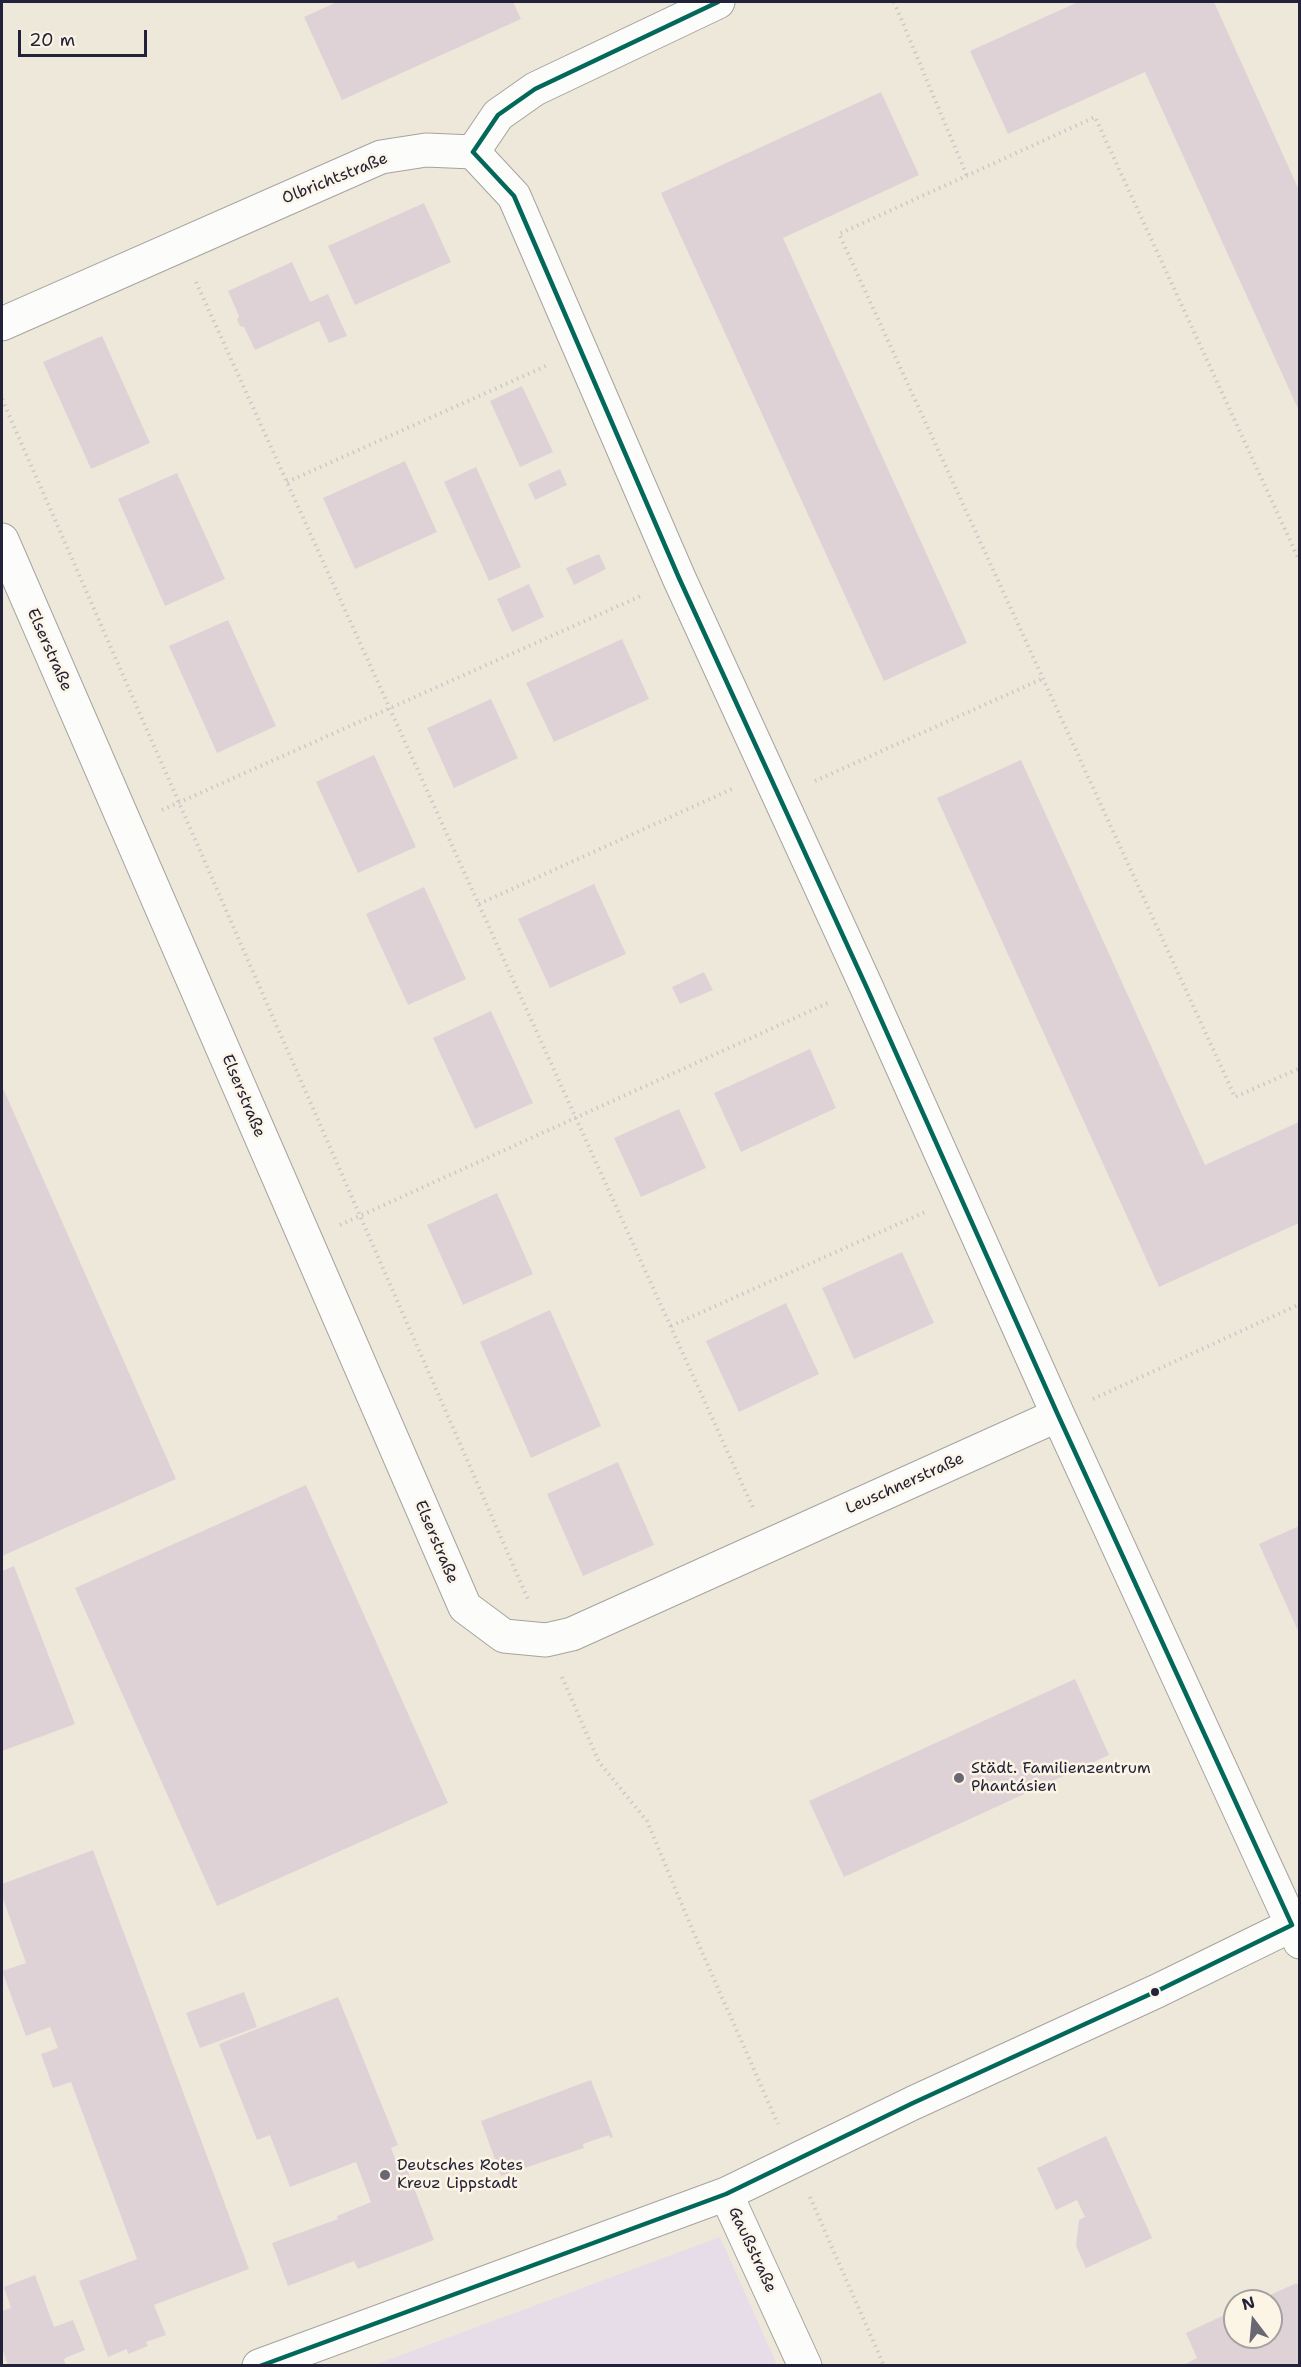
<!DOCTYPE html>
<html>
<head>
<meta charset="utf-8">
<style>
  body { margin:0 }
  #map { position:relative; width:1301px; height:2367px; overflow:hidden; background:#eee8db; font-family:"Shantell Sans",sans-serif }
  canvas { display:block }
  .frame { position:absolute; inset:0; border:3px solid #22223b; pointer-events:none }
  .north { position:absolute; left:1223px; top:2289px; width:60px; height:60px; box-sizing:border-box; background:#fcf5e5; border:2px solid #a5a1a1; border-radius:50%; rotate:344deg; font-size:16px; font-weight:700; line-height:24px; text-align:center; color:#22223b }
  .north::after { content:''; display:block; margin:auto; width:21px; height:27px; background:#696773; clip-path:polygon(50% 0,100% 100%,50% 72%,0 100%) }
  .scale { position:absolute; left:18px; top:30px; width:129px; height:27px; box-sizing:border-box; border:3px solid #22223b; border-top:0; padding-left:8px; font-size:18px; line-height:21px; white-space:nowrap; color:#22223b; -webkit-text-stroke:4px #fcf5e5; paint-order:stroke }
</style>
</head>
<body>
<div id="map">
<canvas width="1301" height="2367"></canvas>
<div class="frame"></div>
<div class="north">N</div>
<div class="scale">20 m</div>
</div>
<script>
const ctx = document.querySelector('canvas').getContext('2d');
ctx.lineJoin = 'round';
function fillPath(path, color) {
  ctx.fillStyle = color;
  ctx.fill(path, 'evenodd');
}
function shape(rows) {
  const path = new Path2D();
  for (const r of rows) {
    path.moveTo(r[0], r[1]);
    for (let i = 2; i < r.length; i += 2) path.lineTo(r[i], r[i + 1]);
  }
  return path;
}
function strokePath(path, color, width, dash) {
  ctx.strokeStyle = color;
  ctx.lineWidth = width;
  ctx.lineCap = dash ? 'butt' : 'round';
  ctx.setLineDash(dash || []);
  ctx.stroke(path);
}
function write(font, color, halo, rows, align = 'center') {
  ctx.font = font + ' "Shantell Sans",sans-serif';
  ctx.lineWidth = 5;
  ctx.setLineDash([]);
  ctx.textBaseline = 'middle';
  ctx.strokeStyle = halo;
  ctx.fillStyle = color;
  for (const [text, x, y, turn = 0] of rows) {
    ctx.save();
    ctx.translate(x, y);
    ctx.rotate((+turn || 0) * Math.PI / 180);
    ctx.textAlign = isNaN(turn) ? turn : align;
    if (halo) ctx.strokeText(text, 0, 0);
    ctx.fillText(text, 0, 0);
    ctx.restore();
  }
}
fillPath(shape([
  [720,2237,777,2365,374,2365]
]), '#e7dde8');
fillPath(shape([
  [337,2,513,2,521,19,342,100,304,17],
  [1078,2,1214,2,1299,190,1299,411,1145,72,1008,134,970,51],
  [881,92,919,175,783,238,967,643,884,681,661,193],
  [424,203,451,262,355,305,328,246],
  [292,262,310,302,328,294,347,336,329,343,319,321,255,350,244,327,240,326,237,320,239,316,228,291],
  [102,336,150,443,91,469,43,362],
  [522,386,553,452,520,467,490,401],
  [405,461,437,532,355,569,323,498],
  [476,467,521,567,489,581,444,482],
  [560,469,567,485,535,500,528,484],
  [177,473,225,579,165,606,118,499],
  [599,554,606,569,574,585,566,568],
  [529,584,544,617,512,632,497,599],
  [228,620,276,726,217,753,169,646],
  [622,639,649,699,554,742,526,683],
  [491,699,518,758,454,788,427,728],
  [374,755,416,847,358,873,316,782],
  [1021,760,1205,1165,1299,1122,1299,1223,1159,1287,937,798],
  [594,884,626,954,550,988,518,919],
  [424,887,466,979,408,1005,366,914],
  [704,972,713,990,680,1004,672,987],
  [491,1011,533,1103,475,1129,433,1038],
  [810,1049,836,1108,741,1152,714,1093],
  [2,1086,176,1479,2,1556],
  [679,1109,706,1168,641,1197,614,1138],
  [497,1193,533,1274,463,1305,427,1225],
  [902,1252,934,1323,854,1359,822,1288],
  [786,1303,819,1374,739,1412,706,1341],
  [550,1310,601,1426,531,1458,480,1342],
  [618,1462,654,1545,583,1576,547,1494],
  [306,1485,448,1803,217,1906,75,1588],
  [1299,1526,1299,1633,1259,1544],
  [14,1566,75,1724,2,1751,2,1571],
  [1075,1679,1109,1755,844,1877,809,1801],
  [93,1850,249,2269,154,2305,166,2335,146,2342,148,2346,128,2354,127,2349,108,2357,79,2281,137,2259,71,2082,53,2088,41,2054,58,2048,50,2027,26,2036,2,1971,26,1963,2,1896,2,1884],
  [244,1992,257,2027,200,2048,186,2013],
  [338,1997,398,2145,391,2148,396,2161,403,2159,434,2240,358,2269,354,2261,288,2286,272,2243,338,2219,337,2216,371,2202,356,2162,290,2187,270,2135,257,2140,219,2044],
  [591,2080,613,2137,610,2138,609,2135,583,2144,584,2148,501,2176,481,2121],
  [1106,2136,1152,2238,1086,2268,1076,2246,1079,2220,1085,2217,1077,2200,1056,2210,1037,2168],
  [35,2275,54,2327,73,2320,85,2350,65,2358,64,2360,66,2366,8,2366,2,2348,2,2311,11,2308,4,2287],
  [1297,2283,1299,2288,1299,2366,1182,2366,1197,2358,1186,2333,1235,2310,1235,2337,1271,2337,1271,2301,1256,2301]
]), '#dfd2d7');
const street = shape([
  [473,152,514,196,679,578,866,986,1058,1415,1300,1942],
  [473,152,498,115,535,89,718,2],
  [2,324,381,157,426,150,473,152],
  [2,540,465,1607,504,1636,546,1640,572,1634,1058,1415],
  [726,2194,805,2366],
  [259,2366,726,2194,913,2103,1157,1991,1300,1921]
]);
strokePath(street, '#a6a39e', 35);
strokePath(shape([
  [894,2,967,176],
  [196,282,754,1510],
  [2,399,528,1599],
  [287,482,546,366],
  [1300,562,1095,117,839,234,1235,1097,1300,1068],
  [815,781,1044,678],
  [162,810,643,595],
  [479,904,732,789],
  [340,1225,830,1002],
  [671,1326,925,1212],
  [1093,1399,1300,1304],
  [562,1677,599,1762,647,1821,698,1943,778,2124],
  [810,2197,884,2366]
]), '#cac9c8', 4, [1.5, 4.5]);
strokePath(street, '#fcfcfa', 33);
strokePath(shape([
  [473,152,514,196,679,578,866,986,1058,1415,1292,1925],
  [473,152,498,115,535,89,718,2],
  [260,2366,726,2194,913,2103,1157,1991,1292,1925]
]), '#02695a', 4.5);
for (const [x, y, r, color] of [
  [959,1778,6,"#696773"],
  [1155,1992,5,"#22223b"],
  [385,2175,6,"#696773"]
]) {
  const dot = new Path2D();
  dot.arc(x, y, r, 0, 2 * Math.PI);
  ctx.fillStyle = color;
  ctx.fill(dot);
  strokePath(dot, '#fcf5e5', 2);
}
write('16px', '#22223b', '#fcf5e5', [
  ["Olbrichtstraße",335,179,-22],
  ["Elserstraße",49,650,66],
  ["Elserstraße",243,1096,67],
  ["Leuschnerstraße",905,1484,-24],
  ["Elserstraße",436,1542,67],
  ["Gaußstraße",752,2250,65]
]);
write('16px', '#22223b', '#fcf5e5', [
  ["Städt. Familienzentrum",971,1769],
  ["Phantásien",971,1787],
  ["Deutsches Rotes",397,2166],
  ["Kreuz Lippstadt",397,2184]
], 'left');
</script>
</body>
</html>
